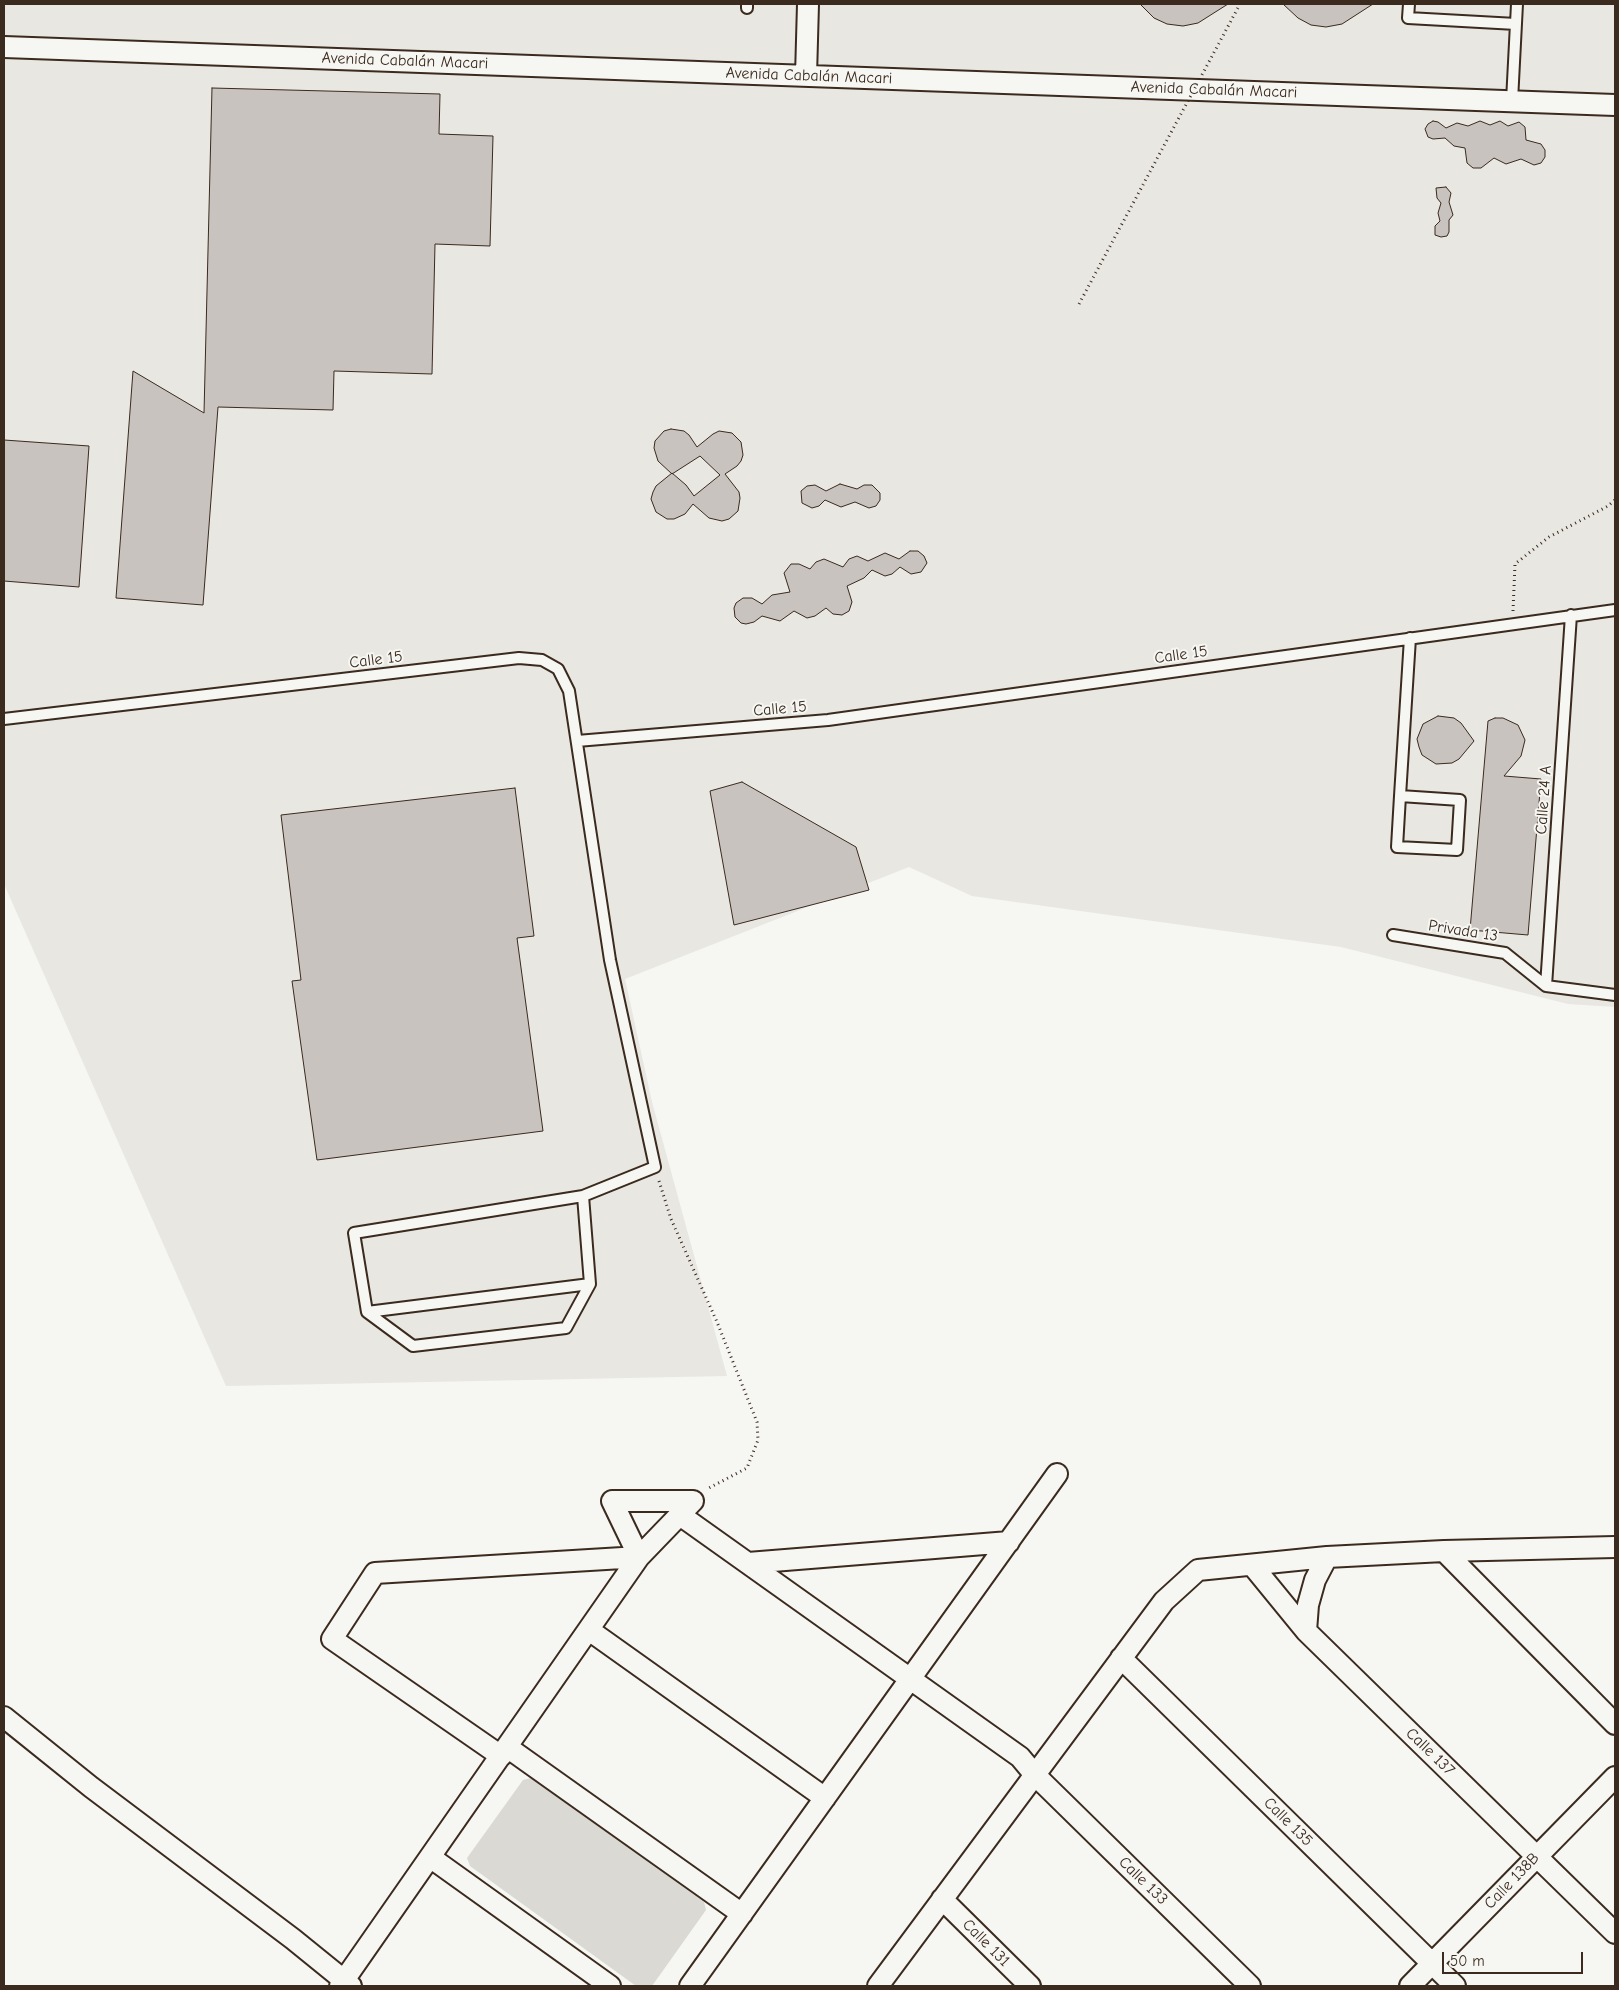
<!DOCTYPE html>
<html>
<head>
<meta charset="utf-8">
<style>
  body { margin:0 }
  #map { position:relative; width:1619px; height:1990px; overflow:hidden; background:#f6f6f2; font-family:"Comic Neue",sans-serif }
  canvas { display:block }
  .frame { position:absolute; inset:0; border:5px solid #3b2a1e; pointer-events:none }
  .scale { position:absolute; left:1442px; top:1952px; width:141px; height:22px; box-sizing:border-box; border:2px solid #3b2a1e; border-top:0; padding-left:6px; font-size:15px; line-height:18px; white-space:nowrap; color:#3b2a1e; -webkit-text-stroke:4px #f6f6f2; paint-order:stroke }
</style>
</head>
<body>
<div id="map">
<canvas width="1619" height="1990"></canvas>
<div class="frame"></div>
<div class="scale">50 m</div>
</div>
<script>
const ctx = document.querySelector('canvas').getContext('2d');
ctx.lineJoin = 'round';
function fillPath(path, color) {
  ctx.fillStyle = color;
  ctx.fill(path, 'evenodd');
}
function shape(rows) {
  const path = new Path2D();
  for (const r of rows) {
    path.moveTo(r[0], r[1]);
    for (let i = 2; i < r.length; i += 2) path.lineTo(r[i], r[i + 1]);
  }
  return path;
}
function strokePath(path, color, width, dash) {
  ctx.strokeStyle = color;
  ctx.lineWidth = width;
  ctx.lineCap = dash ? 'butt' : 'round';
  ctx.setLineDash(dash || []);
  ctx.stroke(path);
}
function write(font, color, halo, rows, align = 'center') {
  ctx.font = font + ' "Comic Neue",sans-serif';
  ctx.lineWidth = 4;
  ctx.setLineDash([]);
  ctx.textBaseline = 'middle';
  ctx.strokeStyle = halo;
  ctx.fillStyle = color;
  for (const [text, x, y, turn = 0] of rows) {
    ctx.save();
    ctx.translate(x, y);
    ctx.rotate((+turn || 0) * Math.PI / 180);
    ctx.textAlign = isNaN(turn) ? turn : align;
    if (halo) ctx.strokeText(text, 0, 0);
    ctx.fillText(text, 0, 0);
    ctx.restore();
  }
}
fillPath(shape([
  [4,4,1615,4,1615,1007,1568,1004,1341,947,972,896,909,867,625,979,652,1102,727,1376,226,1386,4,884]
]), '#e8e7e2');
fillPath(shape([
  [531,1778,704,1902,706,1910,652,1986,636,1986,470,1866,467,1858,523,1780]
]), '#dad9d3');
const building = shape([
  [1140,4,1228,4,1198,23,1183,26,1167,24,1154,18,1140,4],
  [1283,4,1373,4,1342,24,1326,27,1311,25,1298,18,1283,4],
  [212,88,440,94,439,134,493,136,490,246,435,244,432,374,334,371,333,410,218,407,203,605,116,598,133,371,204,413,212,88],
  [1433,121,1438,122,1446,128,1457,123,1468,126,1480,121,1490,125,1500,121,1508,126,1519,122,1525,127,1526,140,1541,144,1545,150,1545,157,1541,163,1534,165,1521,159,1506,164,1494,158,1481,168,1473,168,1467,163,1465,148,1454,146,1445,138,1433,139,1428,137,1425,129,1428,124,1433,121],
  [1446,187,1451,193,1449,202,1453,215,1449,220,1449,232,1447,236,1441,237,1435,235,1435,226,1440,221,1438,213,1441,203,1437,198,1436,188,1446,187],
  [671,429,684,431,689,435,697,447,713,434,719,431,732,433,741,442,743,455,741,461,737,466,725,474,739,492,740,498,738,511,729,519,722,521,709,518,693,504,685,514,674,519,667,519,656,512,651,499,653,492,656,486,672,473,686,485,694,496,720,475,700,456,672,474,658,461,654,448,655,441,664,431,671,429],
  [4,440,89,446,79,587,4,581,4,440],
  [840,484,857,489,864,485,872,485,880,493,880,500,876,506,869,508,855,502,841,507,825,500,819,506,812,508,802,503,801,491,807,486,815,485,826,491,840,484],
  [910,551,918,551,924,556,927,563,921,572,911,574,900,567,892,574,885,576,872,570,864,578,847,586,852,602,849,611,842,615,833,614,826,608,815,616,807,618,794,611,780,621,762,616,754,622,746,624,741,623,735,617,734,608,736,603,743,598,752,598,762,604,772,595,790,592,784,573,791,564,799,564,810,569,816,562,824,559,843,567,849,559,857,556,868,561,885,553,899,559,910,551],
  [1438,716,1454,718,1461,723,1474,741,1459,759,1452,763,1436,764,1422,755,1419,747,1417,739,1423,724,1438,716],
  [1495,718,1503,718,1518,725,1525,740,1521,756,1504,776,1541,779,1528,935,1470,930,1488,721,1495,718],
  [742,782,856,847,869,890,734,925,710,791,742,782],
  [515,788,534,936,517,938,543,1131,317,1160,292,981,301,980,281,815,515,788]
]);
fillPath(building, '#c8c3be');
strokePath(building, '#3b2a1e', 1);
const lane = shape([
  [1409,4,1408,18,1516,24],
  [747,8,747,4],
  [1512,101,1517,4],
  [4,719,519,658,542,660,558,669,569,691,610,960,655,1167,583,1196,354,1233,367,1312,413,1346,566,1328,590,1284,583,1196],
  [577,741,828,720,1615,610],
  [1400,796,1460,800,1457,850,1397,847,1400,796,1410,638],
  [1393,935,1505,953,1546,986],
  [1546,986,1571,615],
  [1546,986,1615,995],
  [367,1312,590,1284]
]);
const street = shape([
  [4,47,1615,105],
  [806,76,808,4],
  [680,1515,1020,1757,1035,1775,1250,1986],
  [1444,1551,1615,1724],
  [639,1557,612,1501,693,1501],
  [748,1563,1009,1542],
  [1252,1565,1306,1631,1615,1933],
  [589,1630,825,1798],
  [1306,1631,1308,1605,1315,1580,1327,1557],
  [1121,1658,1455,1986],
  [4,1717,91,1787,293,1939,351,1986],
  [507,1747,742,1914],
  [501,1756,332,1639,375,1573,639,1557],
  [430,1857,610,1986],
  [942,1899,1030,1986],
  [340,1986,639,1557,693,1501],
  [690,1986,1057,1474],
  [878,1986,1164,1601,1198,1570,1327,1557,1444,1551,1615,1547],
  [1410,1986,1615,1777]
]);
strokePath(lane, '#3b2a1e', 14);
strokePath(street, '#3b2a1e', 24);
strokePath(shape([
  [1513,611,1515,564,1549,537,1608,506,1615,500],
  [659,1181,671,1219,717,1322,757,1422,758,1440,747,1468,707,1489]
]), '#3b2a1e', 3, [1, 4]);
strokePath(lane, '#f6f6f2', 10);
strokePath(street, '#f6f6f2', 20);
strokePath(shape([
  [1079,304,1240,4]
]), '#3b2a1e', 3, [1, 4]);
write('16px', '#3b2a1e', '#f6f6f2', [
  ["Avenida Cabalán Macari",405,61,2],
  ["Avenida Cabalán Macari",809,76,2],
  ["Avenida Cabalán Macari",1214,90,2],
  ["Calle 15",1181,655,-8],
  ["Calle 15",376,660,-7],
  ["Calle 15",780,709,-5],
  ["Calle 24 A",1544,800,-86],
  ["Privada 13",1463,931,9],
  ["Calle 137",1430,1752,44],
  ["Calle 135",1288,1822,45],
  ["Calle 133",1143,1881,44],
  ["Calle 138B",1512,1881,-46],
  ["Calle 131",986,1943,45]
]);
</script>
</body>
</html>
